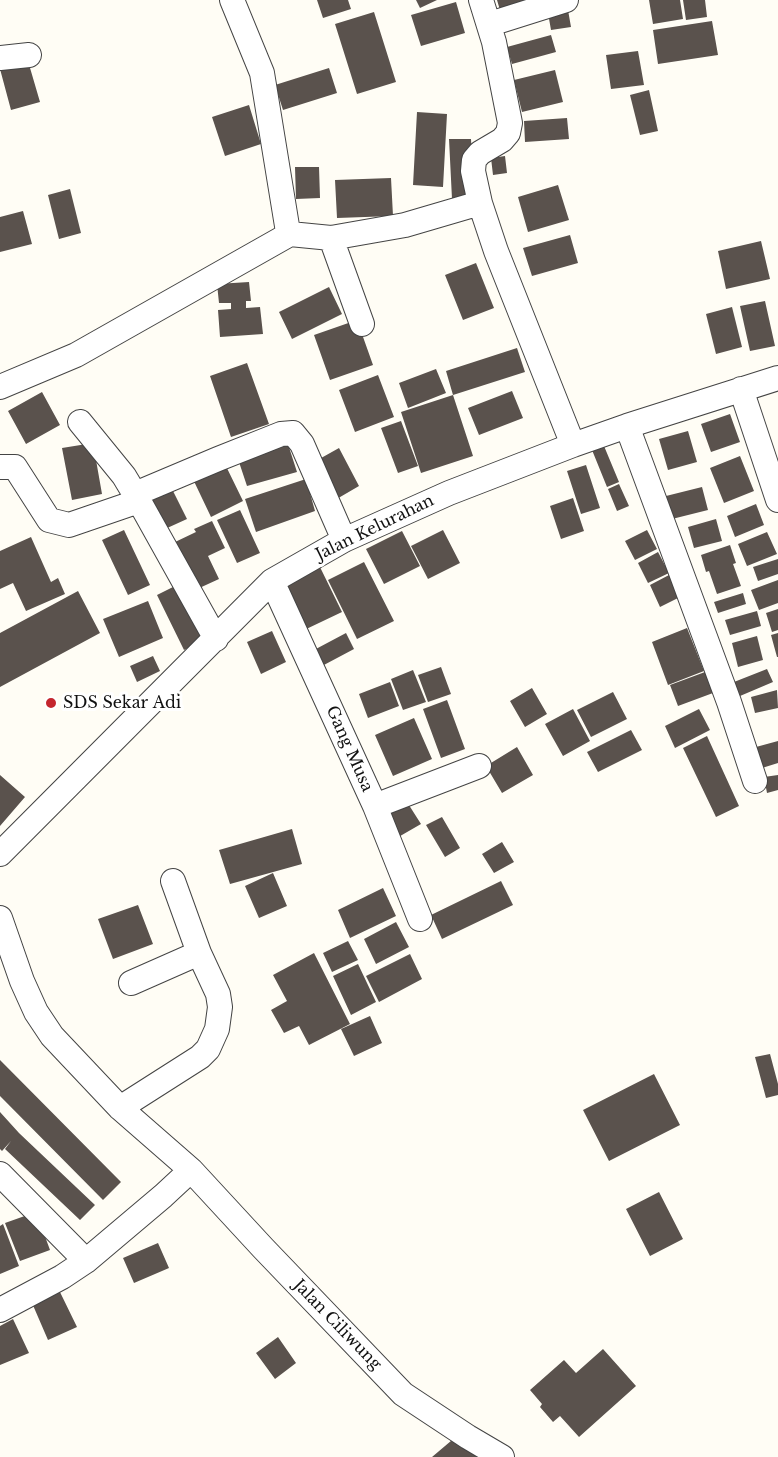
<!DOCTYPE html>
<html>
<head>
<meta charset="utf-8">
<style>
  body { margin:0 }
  canvas { display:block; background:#fffdf5 }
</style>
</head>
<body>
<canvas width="778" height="1457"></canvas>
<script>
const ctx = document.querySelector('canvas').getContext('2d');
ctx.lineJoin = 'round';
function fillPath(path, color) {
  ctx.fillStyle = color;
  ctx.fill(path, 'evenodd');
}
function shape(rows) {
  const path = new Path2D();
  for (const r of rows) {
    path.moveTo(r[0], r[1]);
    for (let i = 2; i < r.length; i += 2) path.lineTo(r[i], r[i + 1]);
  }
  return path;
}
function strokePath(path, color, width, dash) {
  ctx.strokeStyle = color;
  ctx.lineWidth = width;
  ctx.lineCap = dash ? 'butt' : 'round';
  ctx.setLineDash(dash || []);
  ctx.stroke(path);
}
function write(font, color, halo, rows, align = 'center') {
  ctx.font = font + ' "Libre Baskerville",serif';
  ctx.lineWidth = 6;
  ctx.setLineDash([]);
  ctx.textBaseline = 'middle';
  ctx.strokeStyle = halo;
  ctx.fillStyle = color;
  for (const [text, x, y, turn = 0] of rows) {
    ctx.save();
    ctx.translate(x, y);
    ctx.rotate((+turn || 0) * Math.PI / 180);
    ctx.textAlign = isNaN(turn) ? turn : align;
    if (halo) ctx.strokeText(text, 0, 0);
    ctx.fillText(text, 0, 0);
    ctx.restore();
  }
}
fillPath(shape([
  [317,0,348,0,351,9,323,18],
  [416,0,437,0,420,8],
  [497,0,558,0,502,17],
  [649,0,680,0,683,19,653,24],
  [683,0,705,0,707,17,686,20],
  [456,2,465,33,421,46,411,15],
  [568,10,571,27,551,30,548,13],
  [374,12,396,82,357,94,335,24],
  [712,21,718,55,658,64,653,30],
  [551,35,556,52,512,64,507,47],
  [638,51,644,85,611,89,606,55],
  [28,61,40,102,11,110,0,69],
  [329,68,337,93,283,110,275,85],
  [555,70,563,102,522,112,514,80],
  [649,90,658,131,640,135,630,95],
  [249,105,261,144,225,156,212,117],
  [417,112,447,114,443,187,413,185],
  [567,118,569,139,525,142,524,121],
  [449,139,471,139,474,198,452,199],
  [505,156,507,173,493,175,491,158],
  [295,167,319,167,320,198,296,199],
  [391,178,393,216,337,218,335,180],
  [558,185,569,220,528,232,518,197],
  [70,189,81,233,59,239,48,195],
  [23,211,32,244,0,252,0,217],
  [570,235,578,263,532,276,523,248],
  [761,241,770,279,726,289,718,251],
  [476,263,494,308,463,320,445,275],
  [249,282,251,301,246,301,246,308,260,307,263,334,220,337,218,310,231,309,231,303,219,303,217,284],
  [329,287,342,314,292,339,279,312],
  [765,301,775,346,750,351,740,306],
  [732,307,742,347,716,354,706,314],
  [357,320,373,365,330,380,314,335],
  [517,348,525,372,453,395,446,371],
  [247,363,269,424,231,437,210,376],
  [436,369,446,393,408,408,399,383],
  [378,375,394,417,355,432,339,390],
  [512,391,523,418,479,435,468,408],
  [42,392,60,425,26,444,8,411],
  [453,395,473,456,421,473,401,412],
  [730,414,740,442,711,452,701,424],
  [401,421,418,466,398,473,381,428],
  [688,431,697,462,668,470,659,439],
  [287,441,297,472,247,486,237,456],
  [93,443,102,494,72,500,62,448],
  [604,446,619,482,607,487,592,450],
  [339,448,359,486,335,500,314,462],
  [740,456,754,491,724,503,710,468],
  [223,460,243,501,211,517,191,475],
  [586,465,600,508,581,514,567,471],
  [306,479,315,511,256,532,245,499],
  [619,484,629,506,617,511,608,489],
  [702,487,708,510,672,519,666,496],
  [172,489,187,519,165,529,151,499],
  [573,498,584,531,561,539,550,506],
  [756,504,764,525,735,537,727,516],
  [240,510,260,553,237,563,217,520],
  [716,519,722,541,694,548,688,527],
  [212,521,225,548,208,556,219,579,195,590,173,543,196,532,194,529],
  [124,530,150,585,128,595,102,540],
  [443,530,460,563,428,579,411,546],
  [647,530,657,549,635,560,625,541],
  [402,531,420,566,384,584,366,549],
  [767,532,777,554,747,566,738,544],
  [31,537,51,582,58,578,65,594,26,611,13,583,0,589,0,551],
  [730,545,736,563,733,564,741,586,717,594,709,571,706,572,701,555],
  [658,552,669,573,648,583,638,563],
  [778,559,778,574,758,581,753,567],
  [364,562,394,621,357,639,328,580],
  [318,563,342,612,300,632,276,584],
  [669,575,680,597,660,607,650,585],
  [778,580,778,603,759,610,751,590],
  [179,584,205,640,184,650,157,595],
  [78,591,100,633,0,687,0,633],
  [743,593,746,604,718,613,714,602],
  [148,601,163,638,119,657,103,619],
  [778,609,778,630,772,632,766,613],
  [757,611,761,626,730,635,725,620],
  [687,628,704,671,668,685,652,642],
  [272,631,286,662,261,674,247,642],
  [346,633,354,649,322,666,314,650],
  [778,633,778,657,777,657,771,635],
  [757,636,763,660,738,667,732,643],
  [153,656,160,671,137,682,130,666],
  [441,667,451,694,428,702,418,675],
  [767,669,773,682,740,696,734,682],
  [413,670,426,702,403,710,391,679],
  [705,672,713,693,678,706,670,685],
  [390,682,399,706,368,718,359,694],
  [532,688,547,714,525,727,510,701],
  [777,690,778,708,755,713,751,697],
  [613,692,627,719,591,737,577,710],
  [447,700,465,749,441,758,423,709],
  [573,709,590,741,563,756,545,724],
  [699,709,710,730,675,748,665,726],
  [414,718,432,759,393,776,375,735],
  [631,730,642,750,598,772,587,752],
  [707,736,739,806,716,817,683,748],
  [778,741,778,763,762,768,756,747],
  [517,747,533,775,502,793,486,766],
  [0,775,25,797,0,826],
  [778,775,778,790,767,793,764,777],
  [407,802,421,824,395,839,382,817],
  [442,817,460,848,445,857,426,825],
  [292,829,302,864,230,884,219,850],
  [502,842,514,862,494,873,482,854],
  [273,873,287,906,259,918,245,886],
  [501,881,513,905,442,939,431,915],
  [383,888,396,916,350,938,338,910],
  [138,905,153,944,113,959,98,919],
  [396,922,409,947,376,964,364,939],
  [348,941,358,960,332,972,323,953],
  [314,953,350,1024,309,1045,299,1026,284,1033,271,1010,287,1001,273,975],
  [410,954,422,979,379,1002,366,976],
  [358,964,376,1002,351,1015,333,976],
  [370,1016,382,1043,354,1056,341,1029],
  [770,1054,778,1084,778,1095,766,1098,755,1057],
  [0,1060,121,1182,103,1200,0,1096],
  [654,1074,680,1125,609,1161,583,1110],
  [0,1112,19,1133,95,1205,80,1220,5,1149,11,1141,2,1151,0,1149],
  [659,1192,683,1239,650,1256,626,1209],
  [36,1212,50,1250,20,1261,5,1223],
  [3,1224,19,1266,0,1274,0,1226],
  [158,1243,169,1268,134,1283,123,1258],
  [59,1290,77,1327,48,1340,32,1303],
  [13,1319,29,1353,0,1365,0,1326],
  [278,1337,296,1363,275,1379,256,1353],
  [603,1349,636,1386,579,1437,560,1416,553,1422,540,1407,542,1404,530,1390,564,1360,576,1373],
  [458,1435,477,1457,432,1457]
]), '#5a524d');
const minor = shape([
  [232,0,262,73,287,226,290,234],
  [481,0,494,42,510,123,508,133,502,140,480,153,474,160,473,171,480,203,496,251,573,445],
  [490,24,566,0],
  [0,58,29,55],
  [331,238,362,324],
  [0,387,76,355,290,234,331,238,405,225,480,203],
  [741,389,778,500],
  [80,422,124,476,139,501,216,639],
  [627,426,729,702,755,781],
  [0,467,15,467,49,520,69,525,139,501],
  [135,494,218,459,281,434,293,433,302,444,344,540],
  [272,581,375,806,420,919],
  [375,806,479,766],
  [0,854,272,581,344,540,449,493,573,445,627,426,778,378],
  [0,918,22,981,36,1012,52,1036,120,1108,191,1170,263,1248,403,1394,468,1437,502,1457],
  [131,983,199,953],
  [120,1108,200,1057,208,1049,217,1029,220,1007,218,994,199,953,173,881],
  [0,1174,86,1261],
  [0,1310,62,1277,86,1261,163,1196,191,1170]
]);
strokePath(minor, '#444', 26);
strokePath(minor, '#fff', 24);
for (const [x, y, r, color] of [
  [51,703,6,"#c4262e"]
]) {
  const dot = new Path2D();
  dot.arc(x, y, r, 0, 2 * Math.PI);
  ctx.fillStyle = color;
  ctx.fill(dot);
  strokePath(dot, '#fff', 2);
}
write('16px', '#111', '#fff', [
  ["Jalan Kelurahan",375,528,-26],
  ["Gang Musa",349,749,66],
  ["Jalan Ciliwung",337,1325,46]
]);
write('16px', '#111', '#fff', [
  ["SDS Sekar Adi",63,703]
], 'left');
</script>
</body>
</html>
